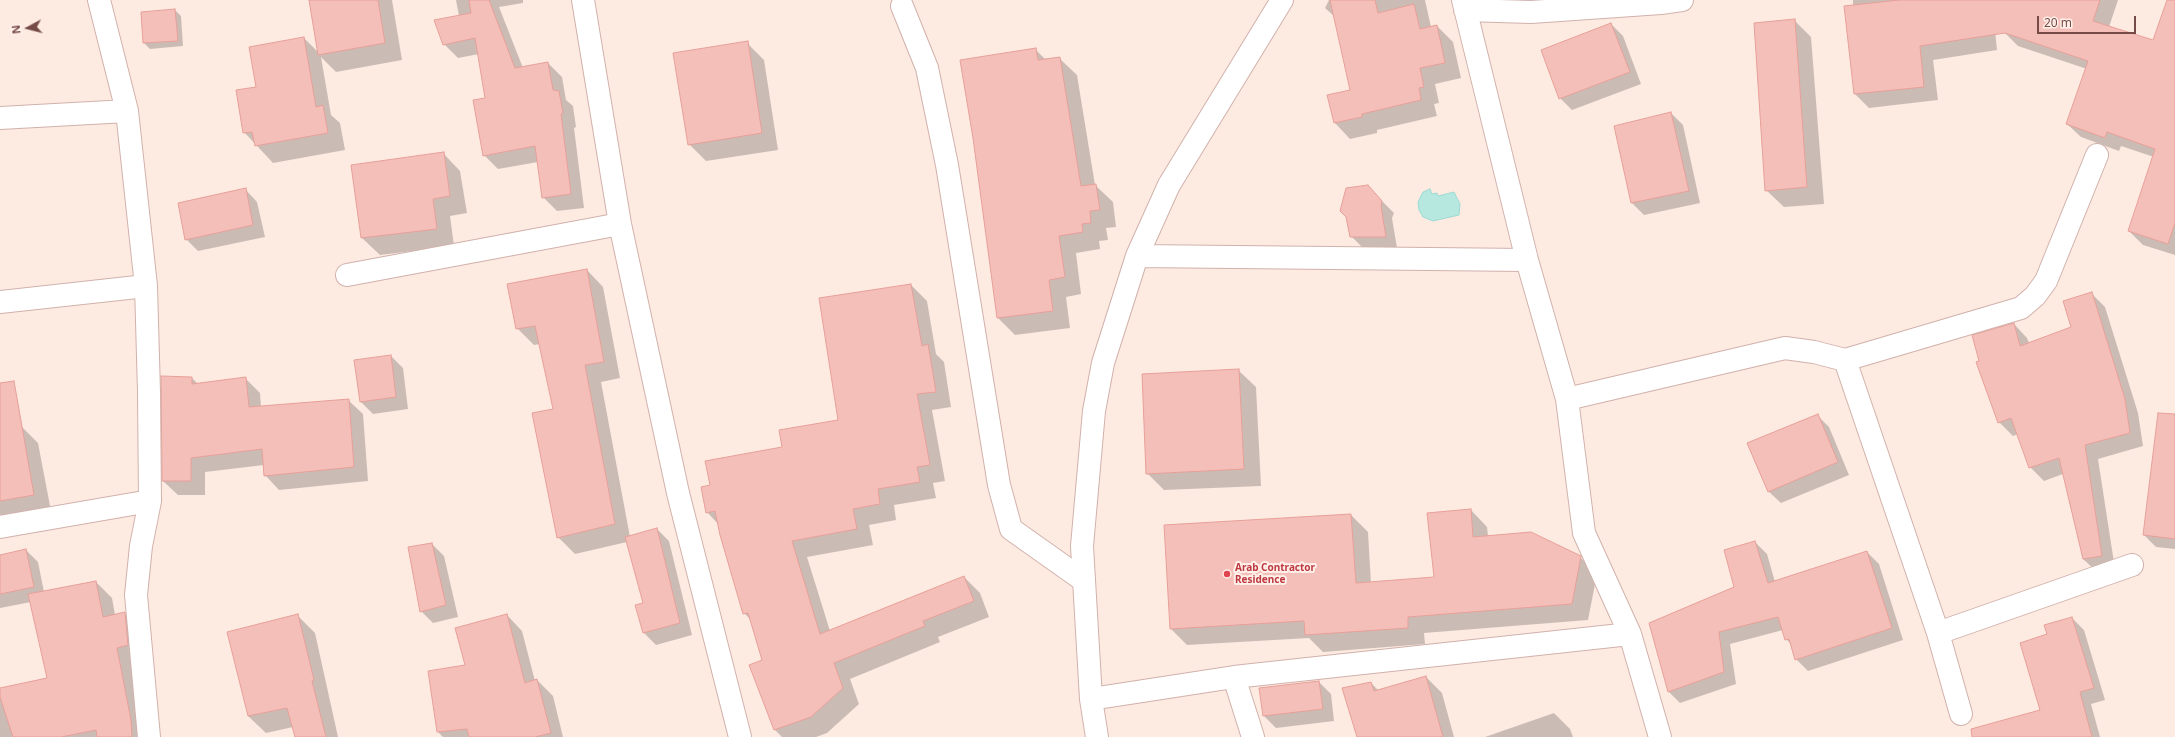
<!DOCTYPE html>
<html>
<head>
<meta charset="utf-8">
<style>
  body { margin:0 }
  #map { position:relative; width:2175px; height:737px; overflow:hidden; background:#fdebe2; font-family:"Noto Sans",sans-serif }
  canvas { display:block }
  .north { position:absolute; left:8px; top:8px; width:40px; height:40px; -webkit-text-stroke:3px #fff0e9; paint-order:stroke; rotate:263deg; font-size:11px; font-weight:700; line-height:16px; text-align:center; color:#764a47 }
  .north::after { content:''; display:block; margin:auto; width:14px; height:18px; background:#764a47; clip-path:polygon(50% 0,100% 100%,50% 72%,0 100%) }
  .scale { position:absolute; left:2037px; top:16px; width:99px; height:18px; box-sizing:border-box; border:2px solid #764a47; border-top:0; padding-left:5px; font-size:12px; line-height:14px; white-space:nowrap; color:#764a47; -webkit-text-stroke:3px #fff0e9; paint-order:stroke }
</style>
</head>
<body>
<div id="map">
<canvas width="2175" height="737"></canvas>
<div class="north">N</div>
<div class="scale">20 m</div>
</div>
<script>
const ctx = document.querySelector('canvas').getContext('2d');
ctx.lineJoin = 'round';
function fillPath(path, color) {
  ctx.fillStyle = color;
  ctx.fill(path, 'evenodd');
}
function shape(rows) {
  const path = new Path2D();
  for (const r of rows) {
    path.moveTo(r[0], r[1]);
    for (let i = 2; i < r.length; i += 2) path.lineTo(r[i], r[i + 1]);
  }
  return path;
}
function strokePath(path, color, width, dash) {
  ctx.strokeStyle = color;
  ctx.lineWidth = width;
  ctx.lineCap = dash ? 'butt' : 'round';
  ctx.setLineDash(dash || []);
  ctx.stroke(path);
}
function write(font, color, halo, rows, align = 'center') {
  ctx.font = font + ' "Noto Sans",sans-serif';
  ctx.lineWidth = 4;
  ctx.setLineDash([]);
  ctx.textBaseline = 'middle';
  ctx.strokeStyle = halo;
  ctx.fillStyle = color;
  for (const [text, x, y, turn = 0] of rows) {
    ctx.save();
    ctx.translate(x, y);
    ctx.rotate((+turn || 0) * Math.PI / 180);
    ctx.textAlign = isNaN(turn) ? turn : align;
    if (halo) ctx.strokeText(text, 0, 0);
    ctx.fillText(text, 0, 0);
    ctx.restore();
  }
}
const water = shape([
  [1430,189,1432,194,1437,193,1438,196,1454,192,1460,204,1459,215,1433,221,1423,217,1419,210,1418,202,1423,192,1430,189]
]);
fillPath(water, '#b6e8e0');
strokePath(water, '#9cdad1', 1);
fillPath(shape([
  [310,0,392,0,402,60,336,72,321,57,331,115,340,123,345,150,273,163,244,132,257,88,304,38,319,53],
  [456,0,523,0,523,3,499,7,523,68,548,63,562,77,566,100,573,106,576,127,574,128,584,208,557,211,543,197,538,162,498,169,484,155,487,99,479,54,458,58,444,44,459,16],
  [1329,0,1425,0,1431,27,1437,26,1453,42,1461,78,1435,84,1439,103,1434,104,1437,116,1377,130,1377,133,1350,139,1335,123,1329,96,1351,91,1335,17,1325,8],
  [1853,0,1992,0,1997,50,1933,60,1938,100,1869,108,1855,94,1845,7,1853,6],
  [2013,0,2118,0,2109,27,2154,42,2168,0,2175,0,2175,255,2143,245,2129,231,2154,157,2121,146,2119,151,2081,137,2067,124,2087,69,2018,46,2004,32],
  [175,10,181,16,183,46,150,49,144,43],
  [1794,20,1811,37,1824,204,1784,207,1766,190],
  [1611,24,1623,36,1641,84,1572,110,1560,98],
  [747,43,764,60,778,150,706,161,689,144],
  [1035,49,1046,60,1059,58,1077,75,1095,185,1113,202,1116,227,1106,228,1108,240,1099,241,1100,249,1076,253,1081,294,1066,297,1070,328,1015,335,998,318],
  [1671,113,1683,125,1700,203,1644,215,1632,203],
  [443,153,460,171,467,213,450,216,454,246,380,255,362,238,352,166],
  [1367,186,1394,213,1392,218,1397,248,1363,248,1351,236,1347,216],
  [245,189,257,202,265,237,198,251,186,239],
  [587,270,603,287,620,378,601,382,630,537,657,529,669,541,692,635,656,645,644,633,637,606,644,604,627,542,575,554,558,537,554,410,540,344,534,345,517,328],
  [911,285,927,301,936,354,944,362,951,407,932,410,945,481,933,483,936,498,894,505,896,520,869,525,873,545,807,557,830,631,964,577,980,593,989,617,938,637,940,642,850,679,859,704,827,733,816,737,782,737,775,730,750,666,764,660,752,621,744,613,719,525,707,512,711,486,839,420],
  [2091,293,2105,307,2138,413,2143,446,2098,459,2115,569,2097,572,2083,559,2063,474,2044,481,2030,467,2018,434,2013,436,1999,422,1980,361,2014,324,2027,338,2029,343,2072,328],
  [391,356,403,368,408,409,373,414,361,402,355,361],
  [1238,370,1256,387,1261,486,1164,490,1147,473],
  [192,378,199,385,245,378,260,393,261,407,348,400,363,414,368,481,279,490,265,475,264,465,205,472,205,495,178,495,163,481],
  [1817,415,1829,427,1849,475,1781,503,1768,491],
  [21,426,38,443,51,511,0,521,0,430],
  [2175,427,2175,549,2156,547,2144,535],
  [1471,510,1487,527,1488,536,1580,557,1597,574,1588,620,1424,633,1425,644,1323,652,1309,638,1187,645,1171,629,1351,515,1368,532,1371,583,1435,578],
  [1755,542,1767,554,1775,582,1867,552,1879,564,1903,640,1808,671,1796,659,1792,645,1786,639,1783,630,1730,644,1736,684,1680,703,1669,692,1735,588],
  [432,544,444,556,458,617,433,623,421,611],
  [26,550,38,562,44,592,96,582,112,598,115,615,124,613,141,630,147,737,0,737,0,689,48,679,31,602,0,608,0,556],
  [507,615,522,631,535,681,537,680,553,696,563,737,443,737,438,732,429,672,466,666],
  [298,616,315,633,338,737,296,737,293,727,266,733,248,716],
  [2072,618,2084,630,2105,700,2091,704,2100,737,1987,737,2041,711,2048,635],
  [1426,677,1442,693,1454,737,1358,737,1371,683,1379,691],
  [1319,682,1331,694,1334,721,1276,728,1264,716],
  [1554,713,1570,729,1573,737,1485,737]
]), '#0003');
const building = shape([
  [309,0,378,0,385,43,318,55,309,0],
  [469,0,489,0,515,68,548,62,553,90,559,91,563,113,561,114,571,194,542,198,535,146,483,156,473,100,485,98,475,38,443,45,434,20,471,13,469,0],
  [1330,0,1375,0,1378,13,1414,4,1420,29,1437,25,1445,63,1420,68,1424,87,1419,88,1421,100,1362,114,1362,117,1334,123,1327,95,1350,90,1330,0],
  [1899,0,2100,0,2093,21,2153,40,2167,0,2175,0,2175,223,2168,244,2128,231,2155,149,2107,132,2105,138,2066,124,2088,61,2005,33,1920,46,1924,87,1854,94,1844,6,1899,0],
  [175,9,178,41,143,43,141,12,175,9],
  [1795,19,1807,187,1765,191,1754,23,1795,19],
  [1611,23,1630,72,1559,99,1541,50,1611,23],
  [304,37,316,107,323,105,328,133,255,146,252,132,243,133,236,90,256,87,249,47,304,37],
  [748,41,762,133,688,145,673,53,748,41],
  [1036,48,1038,60,1060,57,1081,186,1096,184,1100,210,1090,211,1091,223,1082,224,1083,232,1059,236,1065,277,1049,280,1053,311,997,318,973,138,960,60,1036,48],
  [1671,112,1689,191,1631,203,1614,126,1671,112],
  [444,152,450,196,433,199,437,229,361,238,351,165,444,152],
  [1368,185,1382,201,1381,206,1386,237,1350,237,1346,217,1340,211,1346,188,1368,185],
  [246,188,253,225,185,240,178,203,246,188],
  [587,269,604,362,585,365,615,524,557,538,532,413,553,409,535,326,516,329,507,284,587,269],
  [911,284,922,346,928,344,936,392,917,394,930,465,917,467,920,482,878,489,880,504,853,509,857,529,792,541,820,634,964,576,974,601,923,621,925,626,834,663,843,688,811,717,774,730,749,665,762,660,748,613,743,614,720,535,715,511,706,513,701,487,710,485,705,461,782,447,779,430,838,420,819,298,911,284],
  [2092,292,2125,399,2130,433,2085,445,2102,556,2083,559,2059,458,2029,468,2011,418,1998,423,1976,362,1979,361,1972,335,2014,323,2020,346,2071,327,2063,301,2092,292],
  [391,355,396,397,360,402,354,360,391,355],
  [1239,369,1244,469,1146,474,1142,374,1239,369],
  [161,376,192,377,192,384,246,377,249,407,349,399,354,467,264,476,262,449,191,458,191,481,162,481,161,376],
  [14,381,34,495,0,501,0,383,14,381],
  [2158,413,2175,414,2175,539,2143,535,2158,413],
  [1818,414,1838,462,1768,492,1747,443,1818,414],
  [1471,509,1473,537,1531,532,1581,556,1572,604,1408,617,1408,628,1305,635,1304,621,1170,629,1164,525,1351,514,1356,583,1434,577,1427,513,1471,509],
  [657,528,680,623,643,633,635,605,643,603,625,537,657,528],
  [1755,541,1768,583,1867,551,1892,628,1795,660,1789,639,1785,640,1778,617,1719,632,1724,672,1668,692,1649,623,1734,587,1724,550,1755,541],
  [432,543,446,605,420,612,408,547,432,543],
  [26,549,34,587,0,594,0,555,26,549],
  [96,581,103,617,125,612,128,645,117,648,131,720,132,737,97,737,96,730,61,737,13,737,0,697,0,688,47,678,28,594,96,581],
  [298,614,314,680,312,681,326,737,295,737,287,708,248,716,227,632,298,614],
  [507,614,525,683,537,679,551,733,535,737,469,737,467,729,437,732,428,671,465,665,455,628,507,614],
  [2072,617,2094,688,2080,692,2092,737,1972,737,1971,729,2040,710,2020,643,2047,634,2044,625,2072,617],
  [1426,676,1443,737,1357,737,1342,688,1371,682,1374,691,1426,676],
  [1319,681,1323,709,1263,716,1259,688,1319,681]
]);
fillPath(building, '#f4bfb8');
strokePath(building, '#e79f98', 1);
const minor = shape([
  [99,0,127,111,146,286,149,392,150,501,141,546,136,595,149,737],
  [583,0,620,224,678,493,740,737],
  [1463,0,1527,260,1567,399,1584,533,1630,634,1660,737],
  [902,6,927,68,947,165,999,485,1011,529,1083,580],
  [1465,10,1531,12,1661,3,1682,0],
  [0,118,127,111],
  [1137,256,1527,260],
  [347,275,620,224],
  [0,302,146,286],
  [1845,360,1938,633,1961,714],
  [1567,399,1785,348,1814,352,1845,360,2021,308,2035,296,2046,281,2097,155],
  [0,527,150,501],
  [1938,633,2132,565],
  [1234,677,1253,737],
  [1091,699,1234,677,1630,634],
  [1097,737,1091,699,1082,546,1094,411,1103,363,1137,256,1169,185,1282,0]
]);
strokePath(minor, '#d1b1ab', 24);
strokePath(minor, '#fff', 22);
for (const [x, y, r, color] of [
  [1227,574,4,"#e0444e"]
]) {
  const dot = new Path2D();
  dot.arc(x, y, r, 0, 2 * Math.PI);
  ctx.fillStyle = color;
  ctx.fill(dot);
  strokePath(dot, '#fff0e9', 1.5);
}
write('bold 10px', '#be3a42', '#fff0e9', [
  ["Arab Contractor",1235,568],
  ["Residence",1235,580]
], 'left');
</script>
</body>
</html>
